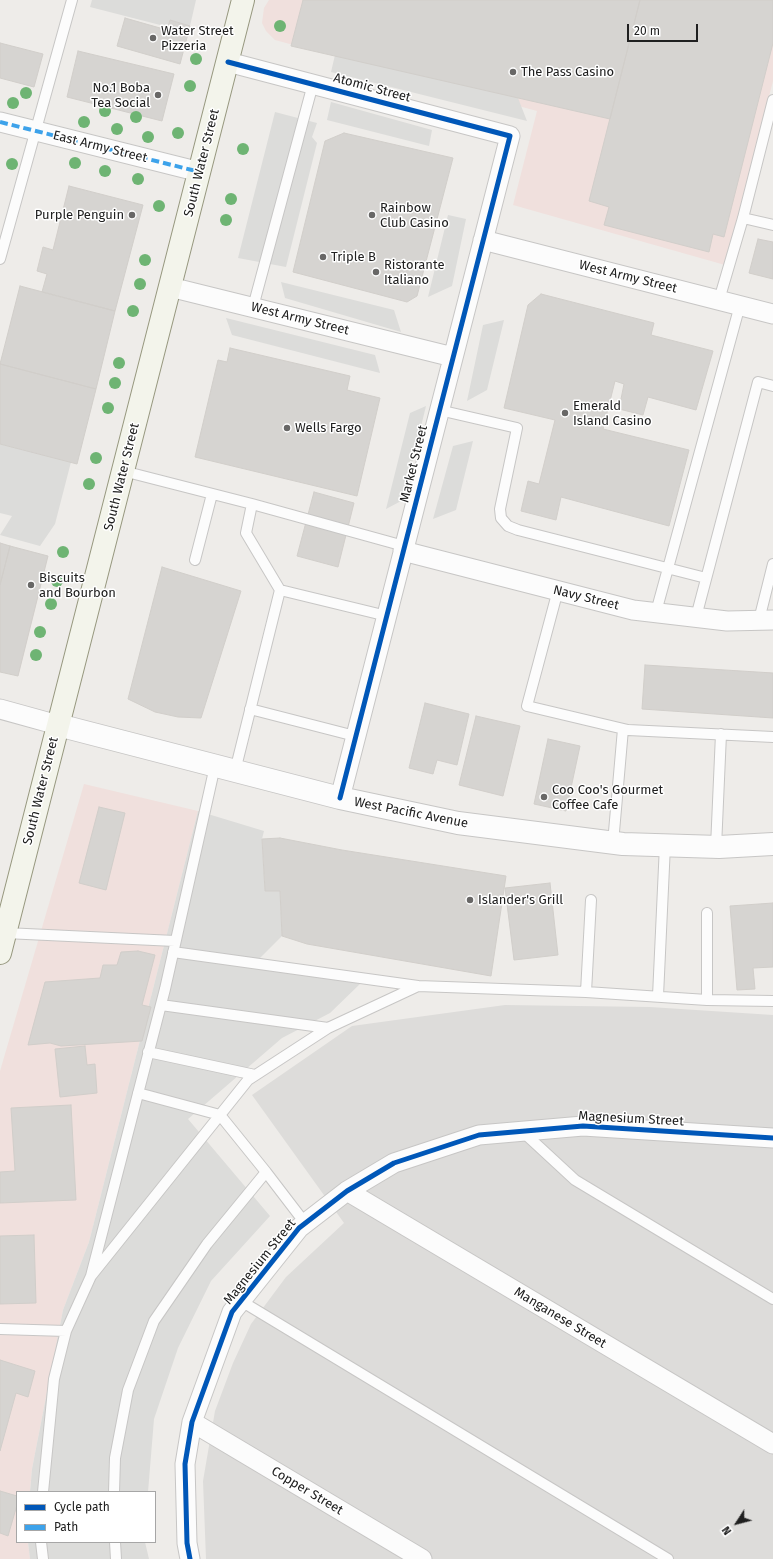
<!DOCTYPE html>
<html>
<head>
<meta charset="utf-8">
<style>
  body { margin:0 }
  #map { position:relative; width:773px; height:1559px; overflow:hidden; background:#eeece9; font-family:"Fira Sans",sans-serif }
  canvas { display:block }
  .legend { position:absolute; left:16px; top:1491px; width:140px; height:52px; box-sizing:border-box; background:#fff; border:1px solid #a6a6a6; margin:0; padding:5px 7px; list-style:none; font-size:12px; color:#202020 }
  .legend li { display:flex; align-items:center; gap:8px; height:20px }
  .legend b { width:20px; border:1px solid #a6a6a6 }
  .north { position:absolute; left:717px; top:1503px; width:40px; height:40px; -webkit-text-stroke:3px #fff; paint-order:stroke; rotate:234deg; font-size:11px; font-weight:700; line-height:16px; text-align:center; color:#202020 }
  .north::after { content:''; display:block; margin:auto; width:14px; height:18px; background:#202020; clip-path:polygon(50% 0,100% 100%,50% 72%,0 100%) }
  .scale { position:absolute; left:627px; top:24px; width:71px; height:18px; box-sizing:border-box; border:2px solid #202020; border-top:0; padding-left:5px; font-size:12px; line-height:14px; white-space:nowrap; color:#202020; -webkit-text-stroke:3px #fff; paint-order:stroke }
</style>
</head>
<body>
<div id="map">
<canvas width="773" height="1559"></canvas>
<ul class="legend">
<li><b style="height:5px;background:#0057b8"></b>Cycle path</li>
<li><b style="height:5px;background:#3da2ea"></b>Path</li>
</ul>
<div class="north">N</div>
<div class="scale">20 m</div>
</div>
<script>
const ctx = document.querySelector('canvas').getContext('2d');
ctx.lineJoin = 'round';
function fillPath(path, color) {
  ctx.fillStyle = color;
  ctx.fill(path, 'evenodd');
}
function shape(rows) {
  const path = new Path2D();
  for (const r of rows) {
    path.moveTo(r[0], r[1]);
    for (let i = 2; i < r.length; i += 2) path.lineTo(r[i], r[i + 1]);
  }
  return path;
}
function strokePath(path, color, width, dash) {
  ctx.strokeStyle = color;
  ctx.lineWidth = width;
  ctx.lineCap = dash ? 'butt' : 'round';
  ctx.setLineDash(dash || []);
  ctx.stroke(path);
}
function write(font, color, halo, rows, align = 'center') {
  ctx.font = font + ' "Fira Sans",sans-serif';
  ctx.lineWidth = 3;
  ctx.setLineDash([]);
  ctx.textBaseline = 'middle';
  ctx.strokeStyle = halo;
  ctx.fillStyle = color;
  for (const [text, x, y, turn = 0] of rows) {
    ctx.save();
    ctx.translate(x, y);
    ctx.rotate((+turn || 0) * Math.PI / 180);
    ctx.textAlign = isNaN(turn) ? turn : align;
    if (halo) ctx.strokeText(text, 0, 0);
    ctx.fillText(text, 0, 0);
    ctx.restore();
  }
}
fillPath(shape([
  [505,1005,650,1007,773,1015,773,1559,206,1559,203,1481,215,1411,233,1363,251,1324,286,1277,344,1223,252,1095,352,1026]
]), '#dddcda');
fillPath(shape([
  [269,0,773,0,773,81,725,265,513,205,537,111,275,40,266,31,262,23,264,8],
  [84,784,198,811,89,1242,63,1310,32,1469,30,1492,17,1492,17,1542,28,1542,30,1559,0,1559,0,1071]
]), '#f0e0dd');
fillPath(shape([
  [92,0,196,0,190,26,170,20,168,27,90,7],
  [335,55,518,98,527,121,331,72],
  [331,102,432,130,429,146,327,120],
  [275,112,317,123,312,137,317,143,286,267,238,258],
  [448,215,466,219,452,286,428,297],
  [281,282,394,310,401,332,285,298],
  [226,318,375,355,380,373,232,335],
  [504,320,487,390,467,401,483,325],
  [426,406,403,500,386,509,410,413],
  [473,441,456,510,433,519,453,446],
  [0,444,71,462,55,524,40,546,0,535,12,516,0,513],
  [198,811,264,831,262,839,265,891,280,891,282,936,260,958,360,984,330,1013,282,1038,188,1119,270,1216,211,1281,178,1348,154,1419,148,1492,30,1492,32,1469,63,1310,89,1242],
  [28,1542,145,1542,149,1559,30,1559]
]), '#dcdcda');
const building = shape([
  [303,0,640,0,610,119,291,46,303,0],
  [640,0,773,0,773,43,724,237,713,234,709,252,604,225,609,207,589,201,640,0],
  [125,18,167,30,170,20,190,26,180,64,117,46,125,18],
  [0,43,43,54,34,87,0,78,0,43],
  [78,51,174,74,162,121,67,97,78,51],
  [344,133,453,158,417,296,407,302,293,272,325,141,344,133],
  [69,186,143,205,115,311,42,292,47,274,37,271,43,247,53,250,69,186],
  [758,239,773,242,773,279,749,273,758,239],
  [20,286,115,311,96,389,0,364,20,286],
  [541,294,654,323,651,335,713,351,696,410,648,397,643,415,619,409,624,384,615,381,603,429,689,450,669,526,561,497,556,520,521,511,528,481,539,484,555,420,504,408,528,305,541,294],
  [230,348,350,376,347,390,380,398,357,496,195,457,218,360,227,362,230,348],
  [0,364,96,389,77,464,0,444,0,364],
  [314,492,354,503,338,567,297,556,314,492],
  [0,543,10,546,0,585,0,543],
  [10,546,48,556,18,676,0,672,0,585,10,546],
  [162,567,241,591,201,718,178,717,155,712,128,699,162,567],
  [645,665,773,673,773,718,642,709,645,665],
  [425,703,469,714,457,765,437,760,433,774,409,768,425,703],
  [476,716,520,726,503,796,459,785,476,716],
  [548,739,580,746,566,811,534,804,548,739],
  [99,807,125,813,106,890,79,883,99,807],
  [280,838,342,850,506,876,491,976,307,944,282,936,280,891,265,891,262,839,280,838],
  [550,883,558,955,514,960,505,888,550,883],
  [773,903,773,967,753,968,755,989,737,990,730,906,773,903],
  [138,951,155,955,142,1005,151,1007,142,1041,61,1046,50,1043,28,1045,45,982,100,978,103,965,117,965,121,952,138,951],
  [85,1046,87,1065,95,1064,97,1093,60,1097,55,1049,85,1046],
  [71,1105,76,1200,0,1203,0,1172,15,1171,11,1108,71,1105],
  [34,1235,36,1303,0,1304,0,1236,34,1235],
  [0,1360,35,1371,28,1397,16,1393,0,1451,0,1360],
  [0,1491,17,1496,17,1505,8,1536,0,1533,0,1491]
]);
fillPath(building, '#d6d4d1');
strokePath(building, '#d1ceca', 1);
const service = shape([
  [743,218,773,225],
  [0,259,72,0],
  [719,300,743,218,773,100],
  [253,307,313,84],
  [439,410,517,428,500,509,501,518,508,526,518,530,706,578],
  [123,471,252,504,246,533,280,590,387,616],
  [252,504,404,546],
  [195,560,212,494],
  [558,590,527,706,628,730,773,737],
  [656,612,740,305],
  [696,617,758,382,773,386],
  [759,620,773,564],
  [250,709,355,736],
  [235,771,280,590],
  [613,843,623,729],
  [716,847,721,734],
  [5,933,175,941],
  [418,986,586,992,707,1000,773,1001],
  [586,992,591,900],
  [658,996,665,845],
  [707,1000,707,913],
  [161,1005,328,1028],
  [148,1052,255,1075],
  [138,1093,220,1115,266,1172],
  [522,1131,575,1180,773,1299],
  [91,1276,248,1080,328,1028,418,986,173,952],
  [241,1301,668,1559],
  [0,1329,66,1331,91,1276,165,989,215,766],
  [43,1492,54,1379,66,1331],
  [114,1492,115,1458,128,1390,154,1321,207,1244,266,1172,305,1223],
  [41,1542,43,1559],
  [115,1542,116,1559]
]);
const minor = shape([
  [228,62,510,136,340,798],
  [0,122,200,172],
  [483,240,773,314],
  [170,287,453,357],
  [403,551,633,610,727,621,773,620],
  [0,709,58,725],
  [347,1191,773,1444],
  [192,1422,422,1559],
  [190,1559,187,1543,185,1464,192,1422,232,1312,299,1228,347,1191,394,1163,479,1135,583,1126,773,1138]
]);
const tertiary = shape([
  [58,725,340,798,458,823,623,844,719,847,773,844]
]);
const secondary = shape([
  [0,953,243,0]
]);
strokePath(service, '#c7c6c5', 12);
strokePath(minor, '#c7c6c5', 21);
strokePath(tertiary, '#c7c6c5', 24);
strokePath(secondary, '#97987f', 24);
strokePath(service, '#fcfcfc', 10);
strokePath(minor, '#fcfcfc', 19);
strokePath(tertiary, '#fcfcfc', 22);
strokePath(secondary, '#f3f4eb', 22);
strokePath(shape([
  [0,122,200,172]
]), '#3da2ea', 4, [8, 4]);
strokePath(shape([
  [228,62,510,136,340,798],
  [190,1559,187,1543,185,1464,192,1422,232,1312,299,1228,347,1191,394,1163,479,1135,583,1126,773,1138]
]), '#0057b8', 5);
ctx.fillStyle = '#6eb473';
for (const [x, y] of [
  [280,26],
  [196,59],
  [190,86],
  [26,93],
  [13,103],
  [105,111],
  [136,117],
  [84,122],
  [117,129],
  [178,133],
  [148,137],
  [243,149],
  [75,163],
  [12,164],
  [105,171],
  [138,179],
  [231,199],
  [159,206],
  [226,220],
  [145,260],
  [140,284],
  [133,311],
  [119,363],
  [115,383],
  [108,408],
  [96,458],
  [89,484],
  [63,552],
  [57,581],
  [51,604],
  [40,632],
  [36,655]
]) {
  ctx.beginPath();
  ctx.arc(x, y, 6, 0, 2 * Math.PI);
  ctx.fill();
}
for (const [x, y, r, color] of [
  [153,38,4,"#686766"],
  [513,72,4,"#686766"],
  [158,95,4,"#686766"],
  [132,215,4,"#686766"],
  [372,215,4,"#686766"],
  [323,257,4,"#686766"],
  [376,272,4,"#686766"],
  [565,413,4,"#686766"],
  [287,428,4,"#686766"],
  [31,585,4,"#686766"],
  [544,797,4,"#686766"],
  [470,900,4,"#686766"]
]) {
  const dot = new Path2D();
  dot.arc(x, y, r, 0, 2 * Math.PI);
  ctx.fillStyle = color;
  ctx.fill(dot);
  strokePath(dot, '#fff', 1.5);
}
write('13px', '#202020', '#fff', [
  ["Water Street",161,31],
  ["Pizzeria",161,46],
  ["The Pass Casino",521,72],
  ["No.1 Boba",150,88,"right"],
  ["Tea Social",150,103,"right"],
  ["Rainbow",380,208],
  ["Club Casino",380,223],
  ["Purple Penguin",124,215,"right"],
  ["Triple B",331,257],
  ["Ristorante",384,265],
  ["Italiano",384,280],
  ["Emerald",573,406],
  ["Island Casino",573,421],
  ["Wells Fargo",295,428],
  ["Biscuits",39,578],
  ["and Bourbon",39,593],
  ["Coo Coo's Gourmet",552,790],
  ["Coffee Cafe",552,805],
  ["Islander's Grill",478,900]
], 'left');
write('13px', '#202020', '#fff', [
  ["Atomic Street",372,88,15],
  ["East Army Street",100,147,14],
  ["South Water Street",202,163,-76],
  ["West Army Street",628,277,14],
  ["West Army Street",300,319,14],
  ["Market Street",414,464,-76],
  ["South Water Street",122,477,-76],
  ["Navy Street",586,598,14],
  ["South Water Street",41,791,-76],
  ["West Pacific Avenue",411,813,11],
  ["Magnesium Street",631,1119,3],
  ["Magnesium Street",260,1262,-51],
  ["Manganese Street",560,1318,31],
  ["Copper Street",307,1491,31]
]);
</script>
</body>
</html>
